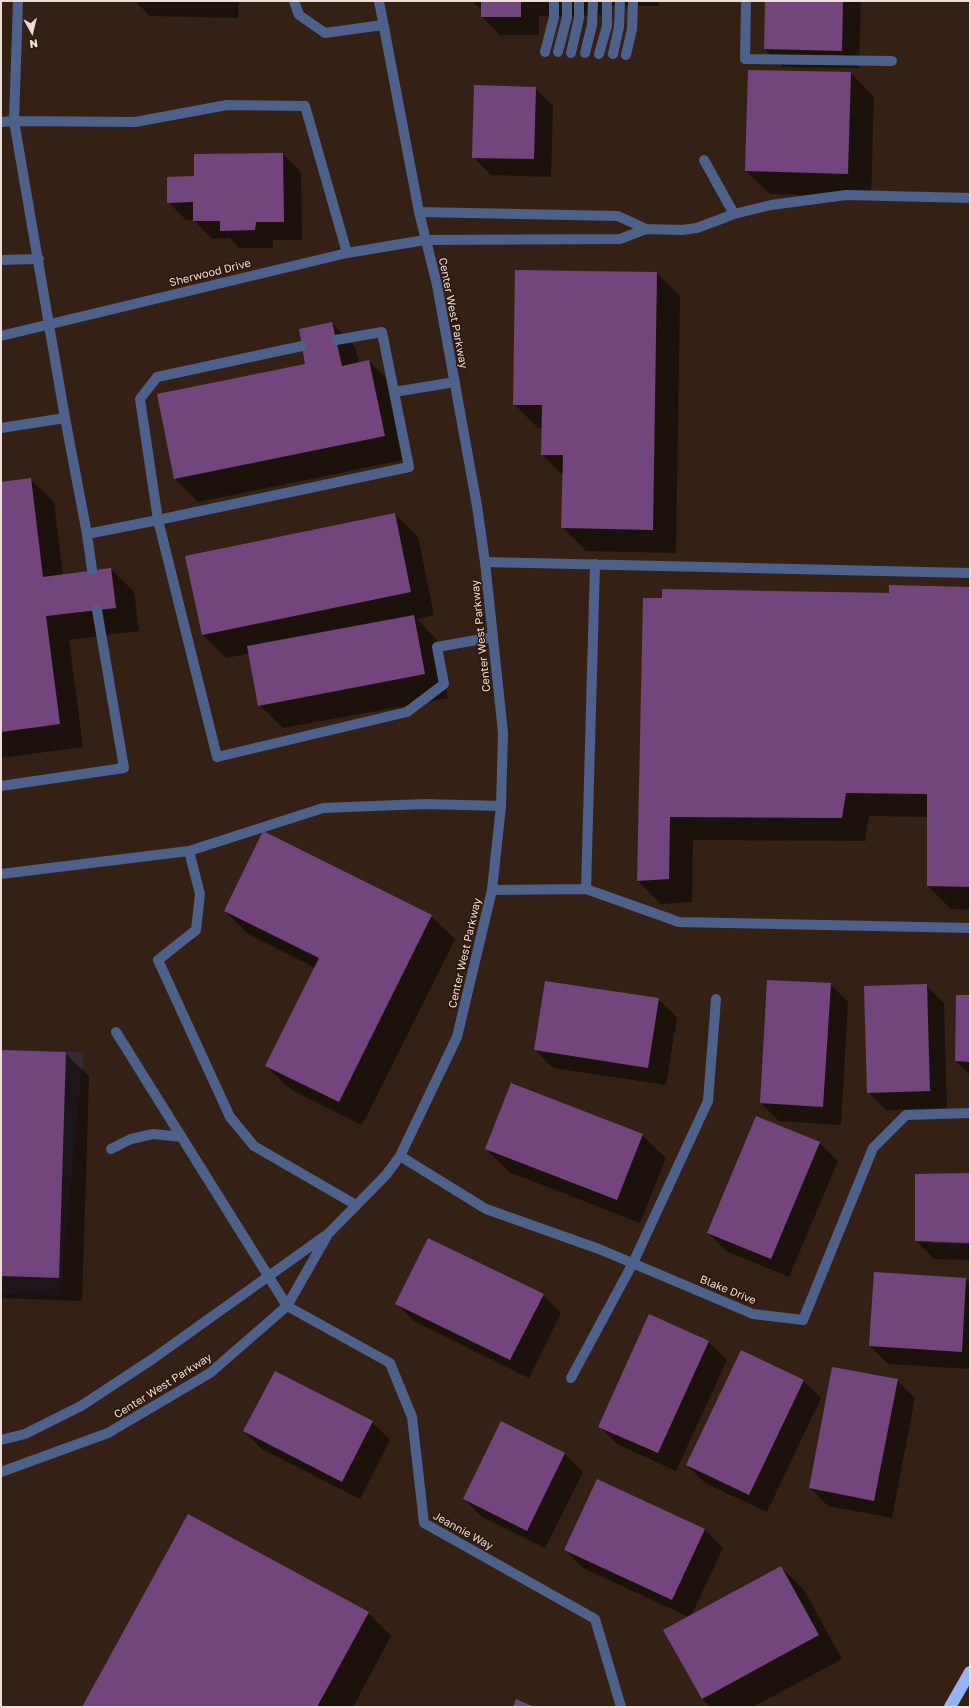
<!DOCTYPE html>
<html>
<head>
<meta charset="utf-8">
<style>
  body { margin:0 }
  #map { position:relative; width:971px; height:1708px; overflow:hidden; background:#352016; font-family:"Golos Text",sans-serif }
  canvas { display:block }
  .frame { position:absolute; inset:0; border:2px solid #ecddd6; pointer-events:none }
  .north { position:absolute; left:12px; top:12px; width:40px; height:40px; -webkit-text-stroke:3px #2b160c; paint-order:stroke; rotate:172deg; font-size:11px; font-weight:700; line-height:16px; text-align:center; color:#ecddd6 }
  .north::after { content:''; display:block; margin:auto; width:14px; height:18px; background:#ecddd6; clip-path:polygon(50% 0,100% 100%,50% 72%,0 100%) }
</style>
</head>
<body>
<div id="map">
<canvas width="971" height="1708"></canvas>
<div class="frame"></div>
<div class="north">N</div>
</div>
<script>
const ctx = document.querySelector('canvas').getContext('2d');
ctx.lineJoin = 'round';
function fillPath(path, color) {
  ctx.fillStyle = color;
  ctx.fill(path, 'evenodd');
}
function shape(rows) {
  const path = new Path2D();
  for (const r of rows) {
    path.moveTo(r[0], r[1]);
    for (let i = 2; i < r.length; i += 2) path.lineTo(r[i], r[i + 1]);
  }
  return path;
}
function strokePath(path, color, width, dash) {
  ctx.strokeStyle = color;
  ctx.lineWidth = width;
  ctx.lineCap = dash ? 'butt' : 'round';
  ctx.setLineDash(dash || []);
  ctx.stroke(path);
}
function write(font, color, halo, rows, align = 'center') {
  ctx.font = font + ' "Golos Text",sans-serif';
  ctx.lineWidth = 3;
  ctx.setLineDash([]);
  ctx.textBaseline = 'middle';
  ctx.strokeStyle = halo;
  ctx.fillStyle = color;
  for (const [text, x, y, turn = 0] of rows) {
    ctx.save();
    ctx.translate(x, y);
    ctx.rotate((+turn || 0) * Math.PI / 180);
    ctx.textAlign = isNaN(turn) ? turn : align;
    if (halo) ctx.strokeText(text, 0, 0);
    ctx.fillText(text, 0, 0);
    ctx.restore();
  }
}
fillPath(shape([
  [1,1050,84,1052,60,1295,1,1294]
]), '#382832');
fillPath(shape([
  [135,1,239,1,238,18,150,16],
  [472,1,659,1,659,6,604,6,604,15,539,16,539,35,500,35,482,17,482,11],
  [766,1,861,1,859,68,783,67,765,49],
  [851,73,874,97,871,197,770,194,746,171],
  [535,88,553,106,551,177,491,175,473,157],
  [283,154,301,172,302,240,273,240,273,248,239,248,230,238,212,239,194,220,186,220,168,202,195,177],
  [657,273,680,296,676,553,586,551,562,527,563,476,542,454,542,428,538,428,514,404],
  [332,323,355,347,359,363,369,361,392,384,408,459,198,502,175,479,306,365],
  [30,479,54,502,63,575,111,569,134,592,139,631,69,640,83,747,1,758,1,483],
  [395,514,418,537,434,615,417,619,437,640,448,698,283,728,259,705,250,653,226,658,203,635],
  [970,588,970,910,951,909,928,886,928,817,869,816,865,841,693,840,692,902,661,904,638,881,644,599,890,594],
  [225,911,431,916,455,939,362,1125,290,1089,266,1066,315,968,248,934],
  [830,984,848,1002,841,1125,779,1121,761,1103],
  [926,985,944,1003,947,1108,886,1110,868,1092],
  [970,996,970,1075,956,1061],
  [658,999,677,1017,666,1085,553,1068,535,1050],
  [1,1051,65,1053,89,1076,82,1301,1,1298],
  [757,1117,820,1143,838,1161,789,1277,726,1251,708,1233],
  [642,1135,666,1158,640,1223,509,1172,486,1149],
  [970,1174,970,1242,933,1241,933,1243,970,1244,970,1260,934,1259,916,1241,916,1175],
  [875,1274,966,1279,970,1283,970,1369,888,1364,870,1346],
  [543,1295,561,1313,529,1378,414,1321,396,1303],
  [649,1315,709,1342,727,1360,676,1471,617,1444,599,1426],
  [803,1380,821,1398,767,1512,705,1483,687,1465],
  [897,1380,915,1398,892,1518,828,1506,810,1488],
  [372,1422,390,1440,360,1499,262,1449,244,1431],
  [502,1422,565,1454,583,1472,545,1548,482,1517,464,1499],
  [598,1480,705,1530,723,1548,691,1616,781,1567,804,1590,842,1659,753,1707,711,1707,702,1699,689,1617,583,1568,565,1550],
  [368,1613,391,1636,353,1707,83,1707]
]), '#0007');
fillPath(shape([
  [481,1,521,1,521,17,481,17],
  [765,1,843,1,842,51,764,49],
  [748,70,851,72,848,174,745,171],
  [474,85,536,87,534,159,472,158],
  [283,153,284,222,256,222,255,230,220,231,220,221,193,221,193,202,167,203,167,177,194,176,194,154],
  [515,270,657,272,653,530,561,528,563,455,541,455,542,405,513,405],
  [332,322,342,366,369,360,385,436,174,479,157,394,305,364,299,329],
  [31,478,43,577,111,568,116,608,46,616,60,724,1,732,1,482],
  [395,513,411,592,202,635,185,556],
  [889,585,970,587,970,887,927,886,927,794,846,793,842,818,670,817,669,879,637,881,643,598,662,598,662,589,889,593],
  [414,615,425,674,258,706,247,646],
  [263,831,432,915,339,1102,265,1066,319,958,224,911],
  [767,980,831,983,823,1107,760,1103],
  [545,981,659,998,648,1068,534,1050],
  [927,984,930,1091,867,1093,864,986],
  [956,995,970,995,970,1062,955,1061],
  [1,1050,66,1052,59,1278,1,1276],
  [511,1083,643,1134,617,1200,485,1149],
  [756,1116,820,1142,771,1259,707,1233],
  [970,1173,970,1243,915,1241,915,1174],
  [428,1238,544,1294,510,1360,395,1304],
  [874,1272,966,1278,962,1352,869,1346],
  [649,1314,709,1341,658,1453,598,1427],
  [741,1350,804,1380,749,1495,686,1465],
  [832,1367,898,1379,874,1501,809,1488],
  [275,1371,373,1421,342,1482,243,1431],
  [501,1421,565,1453,527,1531,463,1499],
  [597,1479,705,1529,672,1600,564,1550],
  [188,1514,369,1612,317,1707,82,1707],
  [781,1566,819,1635,702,1699,663,1630],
  [516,1699,534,1707,513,1707]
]), '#72467c');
strokePath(shape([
  [294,1,299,15,325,33,383,25],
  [746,1,745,59,892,61],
  [545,52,554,17,554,1],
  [558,52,567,17,567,1],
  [571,53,579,18,579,1],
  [585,53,592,25,593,1],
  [599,54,607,26,607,1],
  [613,54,619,27,620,1],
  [626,55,632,29,633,1],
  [1,122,14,121,18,1],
  [704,160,734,214],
  [419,212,618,216,646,229],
  [425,240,620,239,646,229,682,230,697,228,734,214,771,205,846,195,970,198],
  [1,260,39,259],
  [302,346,157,377,140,399,158,520,409,467,382,332,336,340],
  [394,392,455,382],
  [1,428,65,418],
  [87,534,65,418,14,121,135,122,227,105,305,106,347,253],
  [485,562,970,573],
  [92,570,87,534,158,520,217,757,407,712,444,684,437,647,493,637],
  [1,786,124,768,97,610],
  [1,874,189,851],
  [586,889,595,564],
  [492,890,586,889,679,922,970,928],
  [116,1032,287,1306],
  [111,1149,131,1139,153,1134,182,1137],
  [356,1205,254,1146,230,1117,158,960,196,930,200,894,189,851,323,808,425,804,501,806],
  [571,1378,633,1263,708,1101,716,999]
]), '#4d618a', 10);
strokePath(shape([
  [400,1156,486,1209,599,1249,753,1314,803,1320,873,1148,906,1115,970,1113],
  [287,1306,390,1363,412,1417,424,1523,595,1619,621,1707],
  [1,1440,25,1434,81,1406,154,1358,329,1233,386,1175,400,1156,457,1037,492,890,501,806,503,733,485,562,477,506,437,285,419,212,379,1],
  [1,1472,108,1433,210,1373,287,1306,327,1236]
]), '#4d618a', 10);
strokePath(shape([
  [1,336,347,253,425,240]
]), '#4d618a', 10);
strokePath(shape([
  [950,1707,970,1672]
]), '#96b3f1', 12);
write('11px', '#ecddd6', '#2b160c', [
  ["Sherwood Drive",210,273,-14],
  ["Center West Parkway",453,313,79],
  ["Center West Parkway",481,636,-96],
  ["Center West Parkway",465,953,-77],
  ["Blake Drive",728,1290,22],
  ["Center West Parkway",163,1386,-32],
  ["Jeannie Way",463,1531,29]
]);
</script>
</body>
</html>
